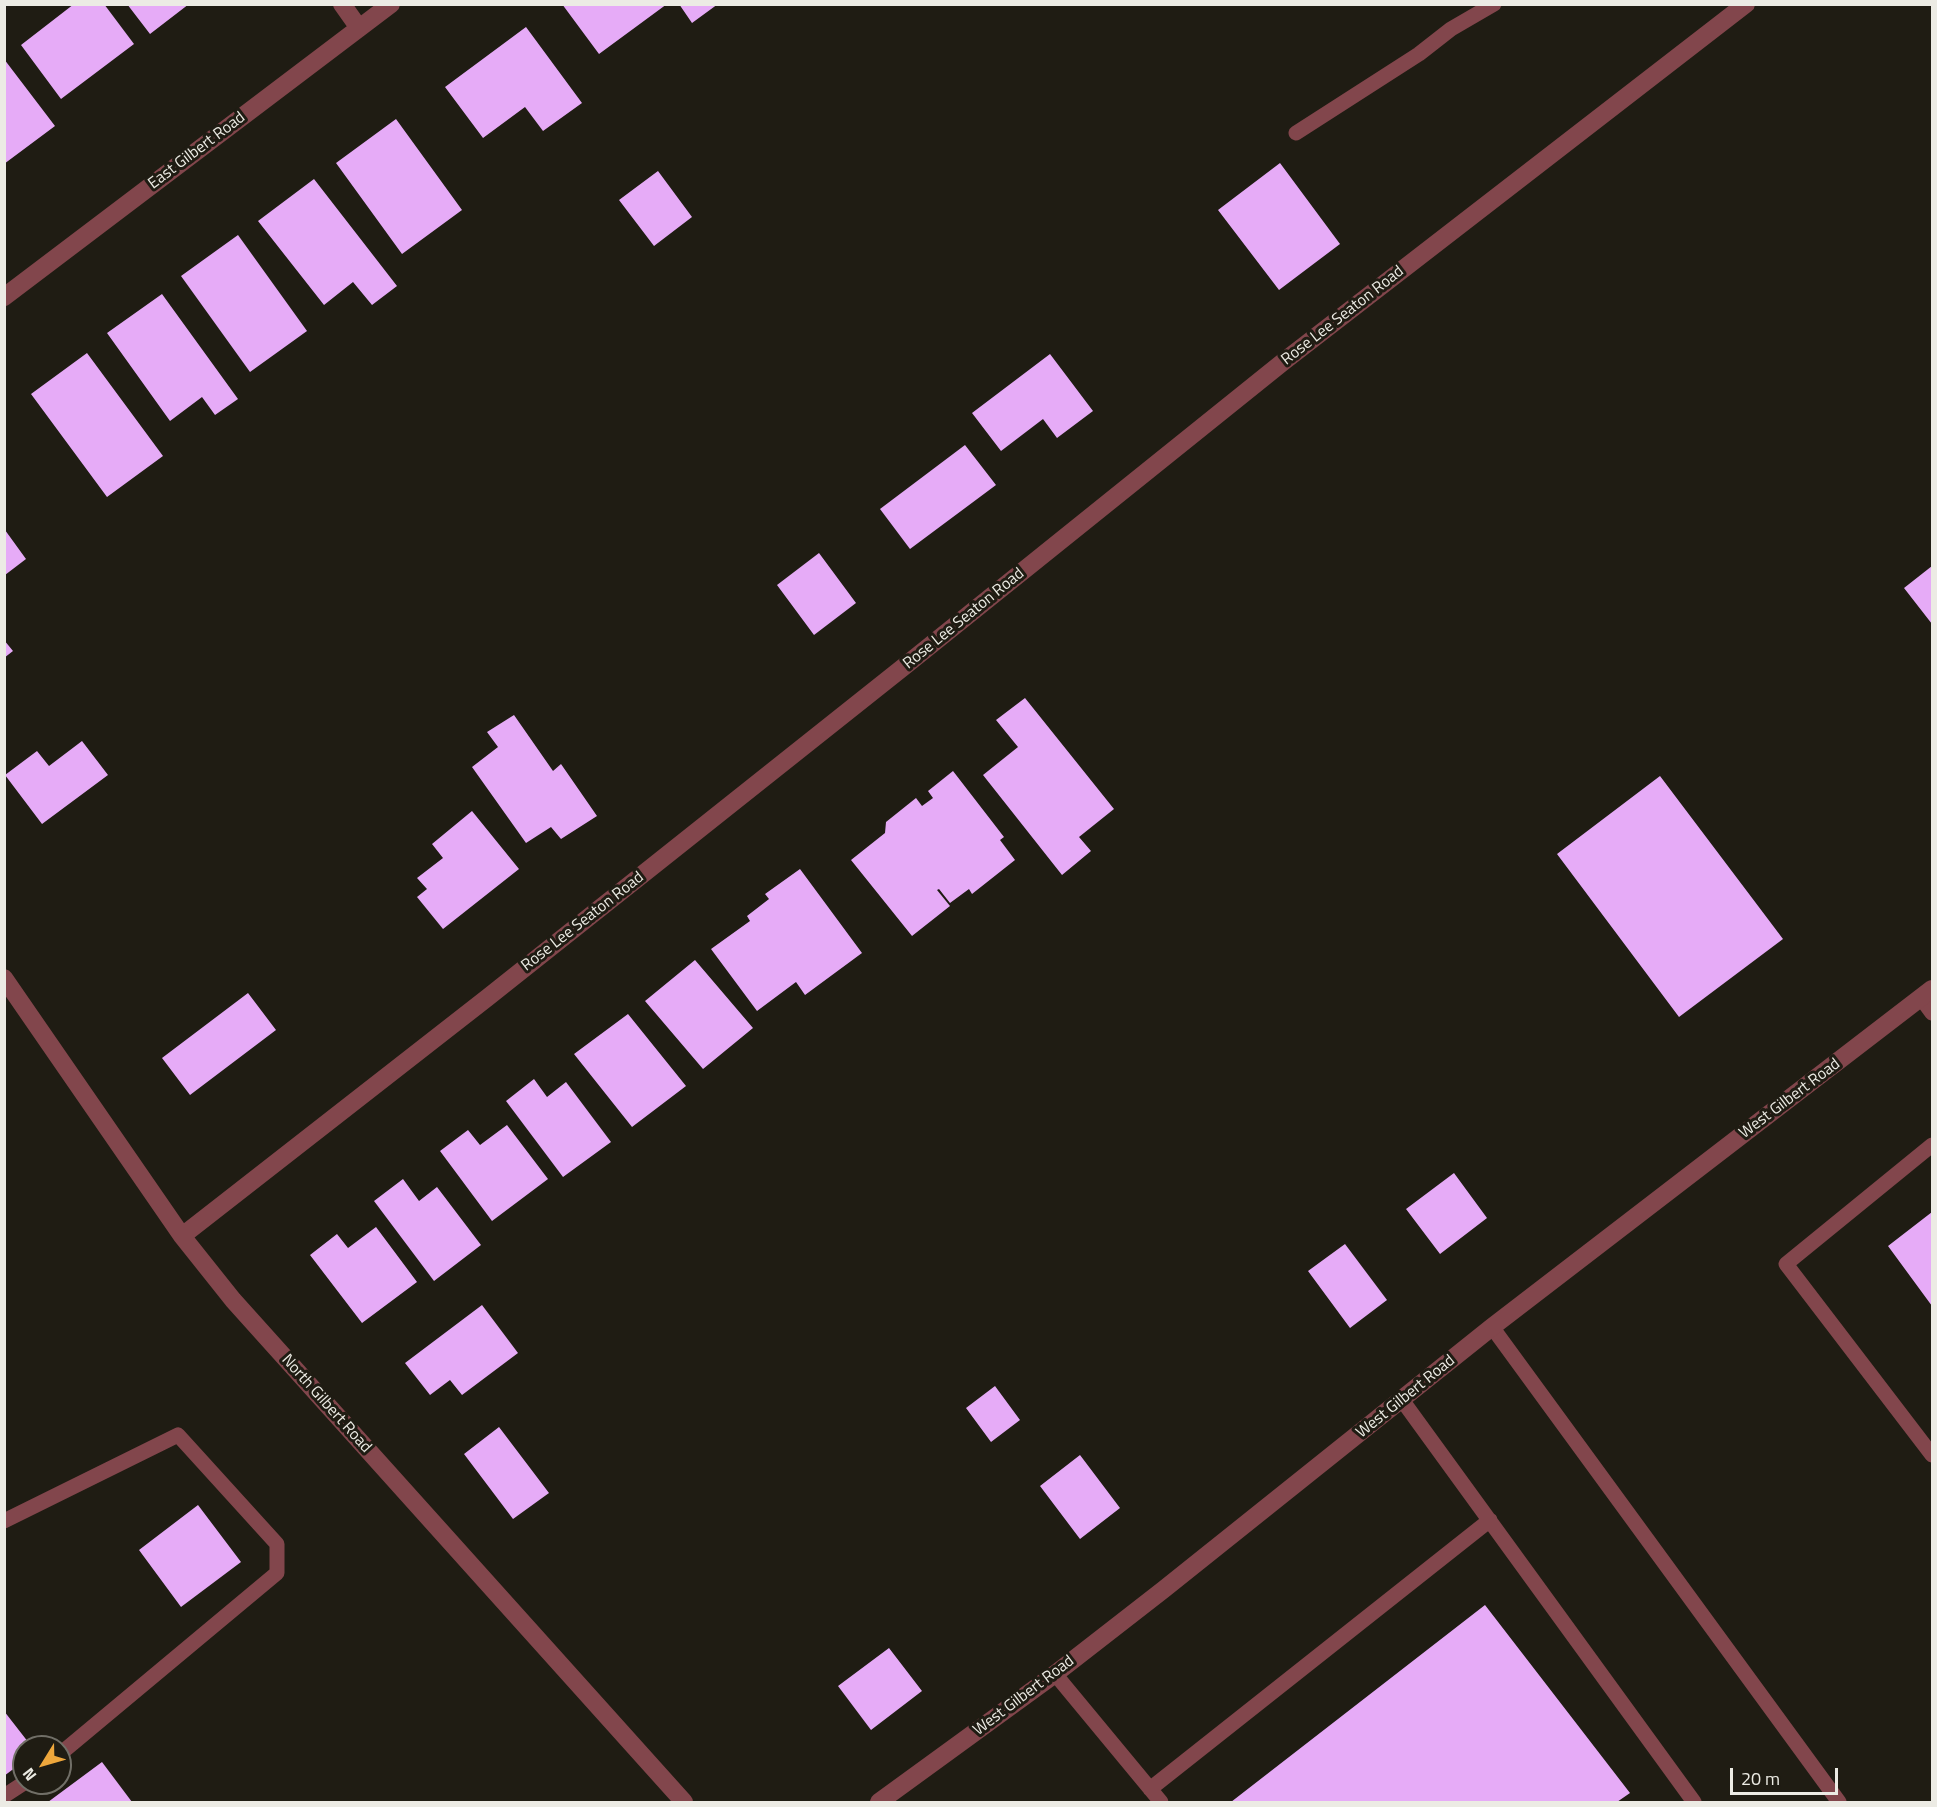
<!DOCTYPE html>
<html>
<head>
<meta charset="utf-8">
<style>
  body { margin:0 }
  #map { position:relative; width:1937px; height:1807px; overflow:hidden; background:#1f1c13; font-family:"Titillium Web",sans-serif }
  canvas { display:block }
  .frame { position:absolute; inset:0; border:6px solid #ecebe4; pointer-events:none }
  .north { position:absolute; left:12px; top:1735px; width:60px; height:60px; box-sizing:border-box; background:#1f1c13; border:2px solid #716f67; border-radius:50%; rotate:233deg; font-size:16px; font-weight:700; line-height:24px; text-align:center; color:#ecebe4 }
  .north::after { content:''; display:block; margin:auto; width:21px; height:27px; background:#eea73c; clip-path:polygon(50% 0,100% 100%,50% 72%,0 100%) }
  .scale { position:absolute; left:1730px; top:1768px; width:108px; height:27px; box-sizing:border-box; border:3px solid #ecebe4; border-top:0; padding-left:8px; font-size:18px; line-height:21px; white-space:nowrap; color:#ecebe4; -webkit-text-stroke:4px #1f1c13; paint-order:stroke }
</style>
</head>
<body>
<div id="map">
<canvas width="1937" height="1807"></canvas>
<div class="frame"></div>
<div class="north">N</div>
<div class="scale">20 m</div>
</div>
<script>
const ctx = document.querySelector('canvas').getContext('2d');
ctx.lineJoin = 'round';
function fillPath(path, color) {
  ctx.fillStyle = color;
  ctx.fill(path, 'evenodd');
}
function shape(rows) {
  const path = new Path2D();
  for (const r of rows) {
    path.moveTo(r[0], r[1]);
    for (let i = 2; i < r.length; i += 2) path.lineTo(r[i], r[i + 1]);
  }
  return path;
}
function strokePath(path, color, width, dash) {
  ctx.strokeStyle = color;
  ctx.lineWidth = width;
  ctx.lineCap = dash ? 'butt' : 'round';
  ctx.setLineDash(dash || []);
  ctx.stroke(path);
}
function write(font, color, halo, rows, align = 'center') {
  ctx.font = font + ' "Titillium Web",sans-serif';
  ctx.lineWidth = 6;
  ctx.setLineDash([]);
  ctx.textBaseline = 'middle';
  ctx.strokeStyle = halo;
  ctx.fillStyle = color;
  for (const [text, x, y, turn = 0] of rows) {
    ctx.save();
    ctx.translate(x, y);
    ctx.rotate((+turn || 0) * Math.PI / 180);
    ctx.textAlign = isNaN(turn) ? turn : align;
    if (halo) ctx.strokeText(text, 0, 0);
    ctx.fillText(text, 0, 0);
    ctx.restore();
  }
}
fillPath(shape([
  [74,4,104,4,134,44,61,99,21,45],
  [127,4,189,4,150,34],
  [562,4,667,4,599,54],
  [679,4,718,4,692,23],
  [526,27,582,103,543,131,525,107,483,138,445,87],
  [4,59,55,126,4,164],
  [396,119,462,210,402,254,336,163],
  [1280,163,1340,244,1279,290,1218,210],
  [658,171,692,217,654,246,619,200],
  [314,179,397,286,372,305,353,282,324,305,258,221],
  [238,235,307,331,250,372,181,276],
  [162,294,238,399,215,415,202,397,170,421,107,333],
  [87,353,163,456,107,497,31,394],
  [1050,354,1093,411,1057,438,1043,419,1001,451,972,413],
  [965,445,996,485,910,549,880,509],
  [5,530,26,559,5,575],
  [819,553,856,603,814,635,777,585],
  [1932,566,1932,624,1904,588],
  [4,640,13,651,4,658],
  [1025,698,1114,809,1079,837,1091,851,1062,875,983,775,1018,747,996,720],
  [514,715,553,771,561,764,597,816,561,839,551,827,526,843,472,767,498,747,487,732],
  [82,741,108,775,42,824,5,775,37,751,49,766],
  [953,771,1004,837,1000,840,1015,860,972,894,969,889,950,903,939,889,937,890,950,906,912,936,851,860,885,833,886,822,916,798,922,806,933,798,928,791],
  [1660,776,1783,939,1679,1017,1557,854],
  [472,811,519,869,443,929,417,897,427,889,417,878,443,858,432,844],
  [800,869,862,953,805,995,796,982,757,1011,711,949,750,921,747,916,769,899,765,894],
  [695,960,753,1028,703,1069,645,1001],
  [248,993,276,1030,190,1095,162,1058],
  [628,1014,686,1086,632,1127,574,1054],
  [534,1079,547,1097,566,1082,611,1142,563,1177,506,1101],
  [507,1125,548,1179,492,1221,440,1151,468,1130,480,1145],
  [1454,1173,1487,1218,1440,1254,1406,1209],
  [403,1179,419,1201,437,1187,481,1245,434,1281,374,1201],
  [1932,1212,1932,1306,1888,1246],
  [376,1227,417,1282,362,1323,310,1255,337,1234,348,1248],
  [1345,1244,1387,1300,1350,1328,1308,1271],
  [482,1305,518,1353,462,1395,450,1380,430,1395,405,1363],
  [995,1386,1020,1420,991,1442,966,1408],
  [499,1427,549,1493,513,1519,464,1454],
  [1080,1455,1120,1508,1080,1539,1040,1486],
  [198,1505,241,1562,181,1607,139,1550],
  [1485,1605,1630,1793,1617,1802,1231,1802],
  [889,1648,922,1691,871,1730,838,1686],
  [4,1711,32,1747,24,1747,24,1761,4,1776],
  [102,1762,132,1802,48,1802]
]), '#e6abf7');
strokePath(shape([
  [1296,133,1419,54,1451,29,1494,4],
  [1921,998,1932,1013],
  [1932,1145,1786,1264,1932,1455],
  [1492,1327,1839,1802],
  [1402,1400,1694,1802],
  [4,1521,178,1435,277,1544,277,1573,60,1754],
  [1055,1674,1161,1802],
  [1150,1789,1490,1520],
  [4,1796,24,1783]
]), '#82464c', 15);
strokePath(shape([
  [342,4,359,28],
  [4,297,391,4],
  [4,978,182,1236,233,1300,684,1802],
  [182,1236,487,998,906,665,1283,362,1746,4],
  [879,1802,1055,1674,1163,1590,1492,1327,1932,989]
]), '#82464c', 18);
write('16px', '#ecebe4', '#1f1c13', [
  ["East Gilbert Road",197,151,-37],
  ["Rose Lee Seaton Road",1343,316,-38],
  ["Rose Lee Seaton Road",964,619,-39],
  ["Rose Lee Seaton Road",583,922,-38],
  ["West Gilbert Road",1790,1099,-37],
  ["West Gilbert Road",1406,1397,-39],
  ["North Gilbert Road",326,1404,48],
  ["West Gilbert Road",1024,1696,-37]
]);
</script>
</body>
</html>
